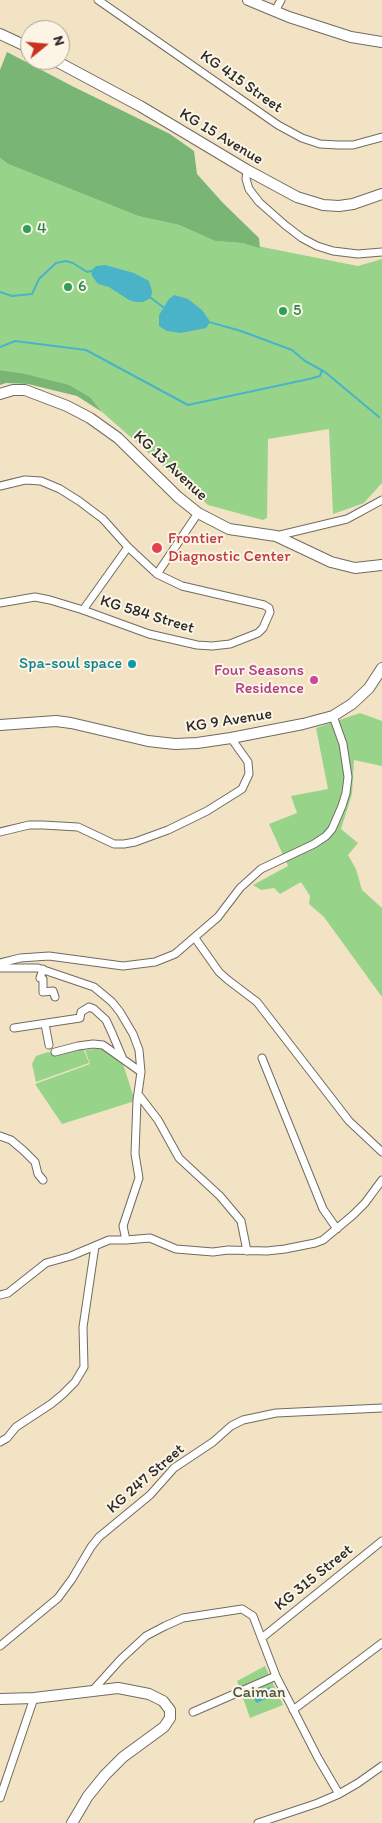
<!DOCTYPE html>
<html>
<head>
<meta charset="utf-8">
<style>
  body { margin:0 }
  #map { position:relative; width:382px; height:1823px; overflow:hidden; background:#f3e3c5; font-family:Itim,sans-serif }
  canvas { display:block }
  .north { position:absolute; left:20px; top:20px; width:50px; height:50px; box-sizing:border-box; background:#fcf5e5; border:1px solid #a8a49b; border-radius:50%; rotate:73deg; font-size:14px; font-weight:700; line-height:20px; text-align:center; color:#2b2b2b }
  .north::after { content:''; display:block; margin:auto; width:18px; height:22px; background:#c8321e; clip-path:polygon(50% 0,100% 100%,50% 72%,0 100%) }
</style>
</head>
<body>
<div id="map">
<canvas width="382" height="1823"></canvas>
<div class="north">N</div>
</div>
<script>
const ctx = document.querySelector('canvas').getContext('2d');
ctx.lineJoin = 'round';
function fillPath(path, color) {
  ctx.fillStyle = color;
  ctx.fill(path, 'evenodd');
}
function shape(rows) {
  const path = new Path2D();
  for (const r of rows) {
    path.moveTo(r[0], r[1]);
    for (let i = 2; i < r.length; i += 2) path.lineTo(r[i], r[i + 1]);
  }
  return path;
}
function strokePath(path, color, width, dash) {
  ctx.strokeStyle = color;
  ctx.lineWidth = width;
  ctx.lineCap = dash ? 'butt' : 'round';
  ctx.setLineDash(dash || []);
  ctx.stroke(path);
}
function write(font, color, halo, rows, align = 'center') {
  ctx.font = font + ' Itim,sans-serif';
  ctx.lineWidth = 4;
  ctx.setLineDash([]);
  ctx.textBaseline = 'middle';
  ctx.strokeStyle = halo;
  ctx.fillStyle = color;
  for (const [text, x, y, turn = 0] of rows) {
    ctx.save();
    ctx.translate(x, y);
    ctx.rotate((+turn || 0) * Math.PI / 180);
    ctx.textAlign = isNaN(turn) ? turn : align;
    if (halo) ctx.strokeText(text, 0, 0);
    ctx.fillText(text, 0, 0);
    ctx.restore();
  }
}
fillPath(shape([
  [0,158,8,164,138,216,179,225,215,241,242,243,358,266,382,259,382,483,364,503,333,514,329,429,268,439,267,518,263,520,208,505,102,412,91,398,21,373,0,370],
  [360,713,382,721,382,766,354,760,352,794,341,829,358,843,348,855,356,869,362,890,382,908,382,997,324,917,309,904,310,896,301,882,280,894,274,888,261,890,253,885,288,866,269,824,297,813,291,796,328,789,316,728],
  [83,1048,89,1063,36,1082,32,1064,36,1056,48,1052,55,1055],
  [104,1048,123,1064,135,1101,62,1124,35,1084,90,1064,85,1050],
  [265,1666,283,1705,250,1718,237,1681]
]), '#97d48a');
fillPath(shape([
  [7,52,74,87,170,134,194,151,197,174,223,203,259,238,260,248,242,243,215,241,179,225,138,216,8,164,0,158,0,70],
  [0,370,21,373,69,385,91,398,102,412,77,396,28,384,6,383,0,385]
]), '#79b676');
fillPath(shape([
  [105,265,134,273,149,281,152,291,151,298,143,302,136,302,129,300,109,287,98,284,92,276,91,271,96,266],
  [174,295,188,299,202,310,209,320,209,324,206,328,181,333,167,331,159,326,159,315,169,299],
  [270,1687,274,1696,256,1703,252,1693]
]), '#4ab3c8');
strokePath(shape([
  [0,292,12,296,32,294,39,279,56,263,66,261,73,263,87,272,91,271],
  [151,298,163,307],
  [209,322,241,331,292,350,305,361,325,372,379,417],
  [0,347,15,341,86,350,188,405,309,379,320,376,322,370]
]), '#4ab3c8', 2);
const street = shape([
  [98,0,278,125,302,138,320,144,338,145,353,145,382,137],
  [275,11,281,0],
  [247,170,246,179,249,189,259,202,285,225,302,238,317,246,333,251,358,254,382,252],
  [0,486,25,480,41,481,60,489,79,501,103,519,128,547,157,574,182,586,264,605,269,608,270,612,263,628,258,633,230,644,212,646,197,645,149,634,83,610,50,600,35,597,0,603],
  [276,536,347,519,382,500],
  [157,574,198,513],
  [83,610,128,547],
  [0,832,29,825,43,825,78,827,114,844,124,844,135,842,168,830,207,811,242,789,249,774,248,762,231,738],
  [195,938,219,972,228,980,257,1002,349,1121,382,1152],
  [0,963,20,958,49,956,123,966,155,962,175,954,218,917,240,888,261,869,314,844,326,836,332,829,342,806,346,793,348,777,343,744,333,716],
  [0,968,38,968,94,987,112,1002,120,1012,133,1034,139,1050,141,1072,137,1100,135,1154,139,1178,123,1226,126,1240,150,1238,176,1249,213,1252,228,1250,267,1251,285,1249,315,1243,323,1240,353,1215,365,1203,382,1180],
  [43,969,40,978,43,979,43,992,53,991,55,997],
  [45,1024,49,1045],
  [14,1028,80,1018,81,1012,89,1007,94,1009,106,1020,112,1033,123,1059],
  [55,1052,78,1046,93,1044,103,1045,141,1072],
  [262,1058,323,1209,337,1229],
  [138,1094,158,1120,179,1158,220,1196,241,1221,247,1251],
  [0,1136,11,1140,24,1151,35,1162,38,1174,43,1180],
  [0,1295,8,1293,46,1263,71,1256,109,1240,126,1240],
  [0,1442,7,1438,16,1427,51,1404,62,1395,75,1382,84,1367,83,1327,95,1246],
  [263,1637,382,1541],
  [0,1646,58,1598,72,1579,91,1547,99,1537,150,1495,174,1468,213,1442,231,1426,243,1420,276,1413,382,1408],
  [93,1690,121,1659,146,1636,165,1626,183,1618,242,1609,253,1616,276,1676,318,1758,339,1794],
  [293,1710,382,1643],
  [193,1712,276,1676],
  [0,1798,34,1698],
  [258,1823,318,1803,339,1794,358,1783,382,1766]
]);
const secondary = shape([
  [248,0,289,17,351,37,382,42],
  [0,34,30,48],
  [54,60,140,106,247,170,297,197,323,205,339,206,353,204,382,194],
  [0,394,13,390,25,390,67,406,90,418,118,438,178,497,198,513,229,529,276,536,331,562,355,568,382,565],
  [0,725,56,721,71,723,148,741,175,744,197,743,231,738,303,724,333,716,352,704,369,688,382,668],
  [0,1699,34,1698,118,1688,149,1694,163,1701,170,1710,170,1718,164,1727,123,1757,105,1775,88,1796,72,1823]
]);
strokePath(street, '#716b61', 9);
strokePath(secondary, '#716b61', 12);
strokePath(street, '#fff', 7);
strokePath(secondary, '#fff', 10);
for (const [x, y, r, color] of [
  [27,229,5,"#2e9e5b"],
  [68,287,5,"#2e9e5b"],
  [283,311,5,"#2e9e5b"],
  [157,548,6,"#e0444e"],
  [132,664,5,"#0f9aa8"],
  [314,680,5,"#d1479c"]
]) {
  const dot = new Path2D();
  dot.arc(x, y, r, 0, 2 * Math.PI);
  ctx.fillStyle = color;
  ctx.fill(dot);
  strokePath(dot, '#fcf5e5', 2);
}
write('16px', '#2b2b2b', '#fcf5e5', [
  ["KG 415 Street",241,82,35],
  ["KG 15 Avenue",221,137,31],
  ["KG 13 Avenue",170,466,43],
  ["KG 584 Street",147,615,17],
  ["KG 9 Avenue",229,721,-9],
  ["KG 247 Street",146,1479,-41],
  ["KG 315 Street",314,1578,-39]
]);
write('16px', '#27864d', '#fcf5e5', [
  ["4",37,229],
  ["6",78,287],
  ["5",293,311]
], 'left');
write('16px', '#be3a42', '#fcf5e5', [
  ["Frontier",168,539],
  ["Diagnostic Center",168,557]
], 'left');
write('16px', '#0d838f', '#fcf5e5', [
  ["Spa-soul space",122,664]
], 'right');
write('16px', '#b23c85', '#fcf5e5', [
  ["Four Seasons",304,671],
  ["Residence",304,689]
], 'right');
write('16px', '#465543', '#fcf5e5', [
  ["Caiman",259,1693]
]);
</script>
</body>
</html>
